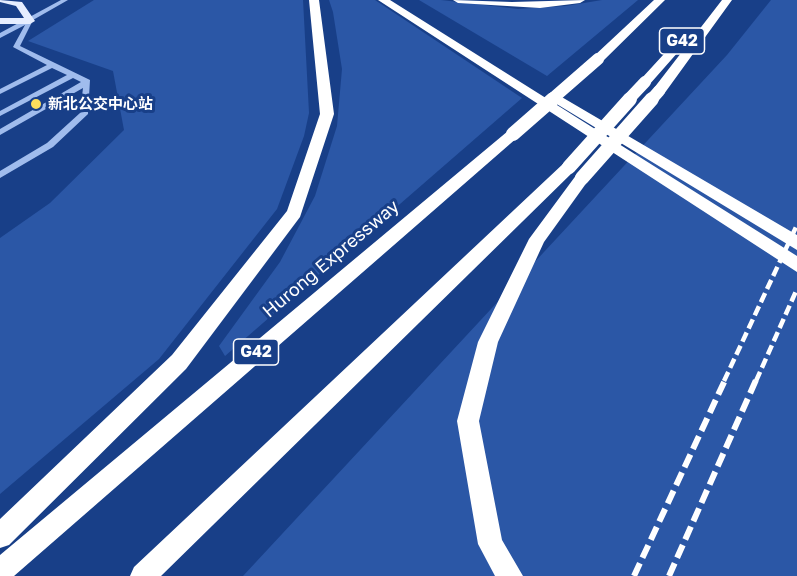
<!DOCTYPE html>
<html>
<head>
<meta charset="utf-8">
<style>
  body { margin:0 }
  canvas { display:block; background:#183f88 }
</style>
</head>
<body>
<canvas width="797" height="576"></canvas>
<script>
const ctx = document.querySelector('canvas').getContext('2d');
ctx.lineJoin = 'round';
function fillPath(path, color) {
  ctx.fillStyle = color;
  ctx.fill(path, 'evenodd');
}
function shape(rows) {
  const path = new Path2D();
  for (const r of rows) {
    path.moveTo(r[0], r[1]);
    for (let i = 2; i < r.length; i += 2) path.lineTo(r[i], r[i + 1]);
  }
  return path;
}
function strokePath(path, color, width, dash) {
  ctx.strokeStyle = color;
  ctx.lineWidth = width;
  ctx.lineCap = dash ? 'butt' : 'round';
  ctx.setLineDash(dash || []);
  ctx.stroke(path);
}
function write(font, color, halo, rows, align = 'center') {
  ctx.font = font + ' "Golos Text","Noto Sans SC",sans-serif';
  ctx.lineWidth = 6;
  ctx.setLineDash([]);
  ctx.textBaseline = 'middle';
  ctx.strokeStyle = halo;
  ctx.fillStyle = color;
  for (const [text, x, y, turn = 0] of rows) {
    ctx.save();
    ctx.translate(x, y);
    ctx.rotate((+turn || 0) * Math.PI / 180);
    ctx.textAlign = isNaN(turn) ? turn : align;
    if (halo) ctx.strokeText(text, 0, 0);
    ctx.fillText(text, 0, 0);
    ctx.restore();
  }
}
fillPath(shape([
  [94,0,303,0,309,113,304,136,277,209,159,359,0,494,0,238,50,203,124,130,113,71,28,41],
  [329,0,375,0,522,98,225,356,219,346,280,262,315,196,337,126,342,69,333,12],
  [419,0,441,0,518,9,566,6,602,0,638,0,547,76],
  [771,0,797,0,797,576,243,576,727,55]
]), '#2b57a6');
fillPath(shape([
  [61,0,68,0,33,20,20,46,90,80,88,114,53,147,0,178,0,171,47,143,80,113,83,88,0,135,0,129,81,82,73,78,0,116,0,111,67,75,52,68,0,94,0,89,47,65,13,47,25,25,0,38,0,33,61,0]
]), '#a0bced');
fillPath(shape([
  [0,0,22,2,35,21,30,24,0,24,0,18,24,18,16,6,0,2,0,0]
]), '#e6eeff');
fillPath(shape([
  [309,0,319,0,334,114,300,217,186,369,9,545,0,548,0,519,172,355,287,211,320,114,309,0],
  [378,0,390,0,797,256,797,272,378,0],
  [453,0,512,2,585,0,580,3,540,8,458,3,453,0],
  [654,0,665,0,602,62,594,62,594,56,654,0],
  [722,0,732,0,664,94,654,94,653,91,654,88,722,0],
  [690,29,694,30,694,34,649,85,641,85,639,82,641,79,686,30,690,29],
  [560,96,797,235,797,250,555,103,553,100,560,96],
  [513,129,520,134,518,137,14,576,0,576,0,555,508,131,513,129],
  [569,162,576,167,574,171,161,576,130,576,134,567,564,163,569,162],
  [582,173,587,174,590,178,544,242,498,342,479,421,502,540,523,576,495,576,478,544,457,421,478,342,529,239,577,174,582,173]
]), '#fff');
strokePath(shape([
  [724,381,797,225],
  [756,381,797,289]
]), '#fff', 4.5, [10, 4.5]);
strokePath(shape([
  [634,576,725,380],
  [669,576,756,380]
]), '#fff', 6, [14, 6]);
strokePath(shape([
  [551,100,598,59],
  [628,100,645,82],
  [651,100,659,91]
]), '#fff', 12);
strokePath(shape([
  [513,134,553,99],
  [569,167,630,99],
  [582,178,652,99]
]), '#fff', 14);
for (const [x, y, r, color] of [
  [36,104,6,"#ffdf5c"]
]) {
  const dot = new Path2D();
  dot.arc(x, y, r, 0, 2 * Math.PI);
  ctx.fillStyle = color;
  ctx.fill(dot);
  strokePath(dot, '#183f88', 2);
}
write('bold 15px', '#fff', '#183f88', [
  ["新北公交中心站",48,104]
], 'left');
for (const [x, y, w] of [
  [682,41,45],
  [256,352,45]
]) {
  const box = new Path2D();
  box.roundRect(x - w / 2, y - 13, w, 26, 4.5);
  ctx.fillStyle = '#183f88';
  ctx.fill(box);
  strokePath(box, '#fff', 1.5);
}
write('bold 16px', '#fff', null, [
  ["G42",682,41],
  ["G42",256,352]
]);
write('18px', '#fff', '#183f88', [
  ["Hurong Expressway",331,259,-40]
]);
</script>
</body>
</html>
